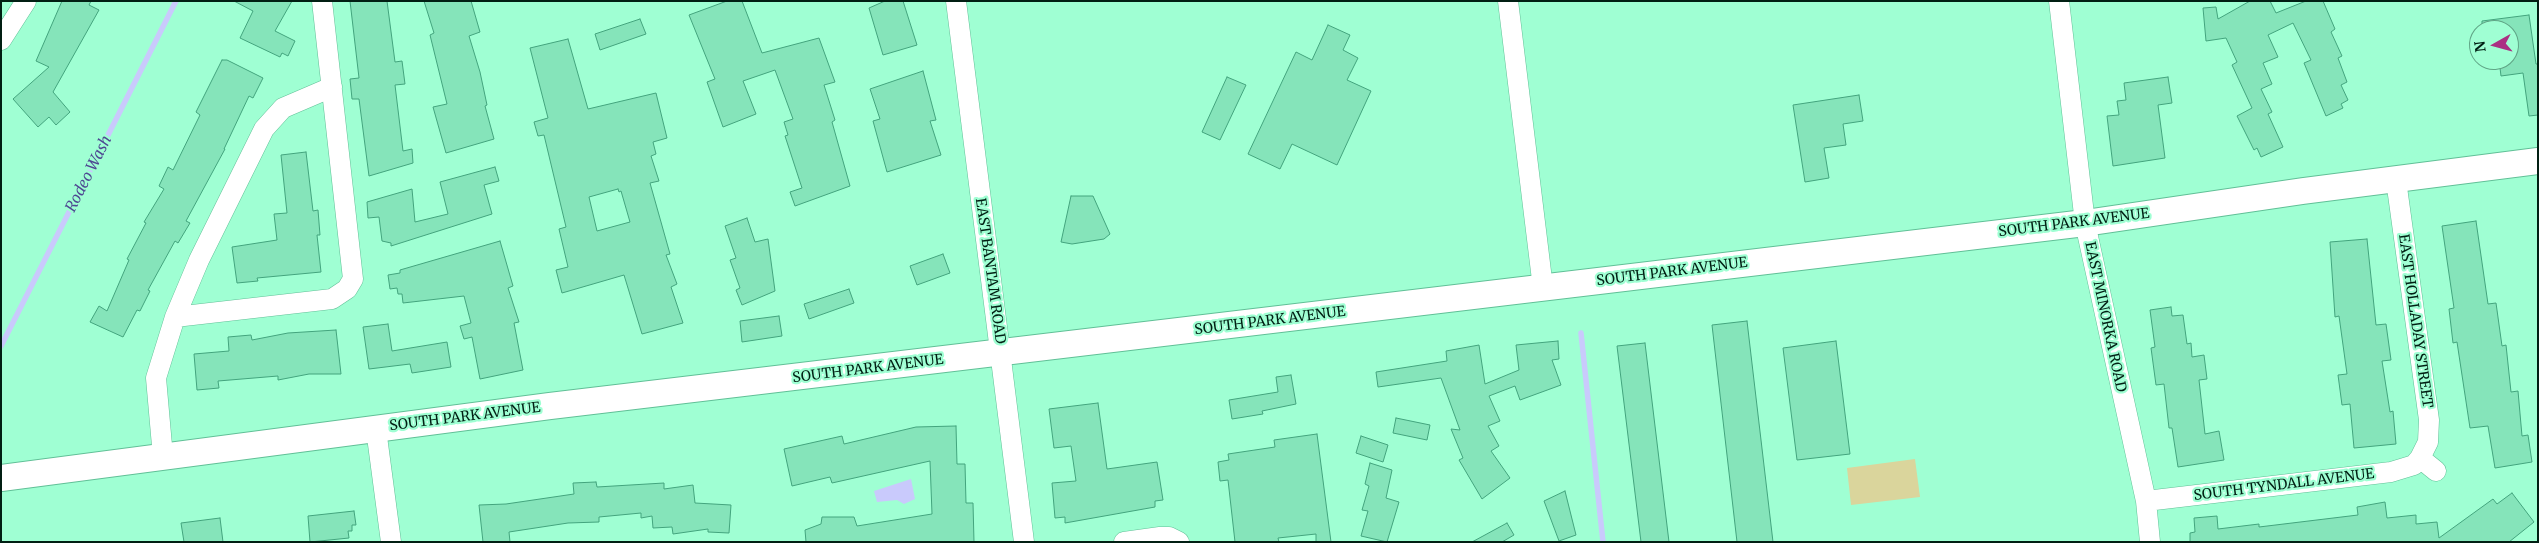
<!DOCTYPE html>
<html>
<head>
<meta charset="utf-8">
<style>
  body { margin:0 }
  #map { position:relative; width:2539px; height:543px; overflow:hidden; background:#9fffd3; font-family:Merriweather,serif }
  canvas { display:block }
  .frame { position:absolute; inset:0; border:2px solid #011f13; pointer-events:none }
  .north { position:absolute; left:2469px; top:20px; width:50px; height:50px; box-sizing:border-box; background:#9fffd3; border:1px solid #60a586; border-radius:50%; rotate:263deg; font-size:14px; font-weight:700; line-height:20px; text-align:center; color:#011f13 }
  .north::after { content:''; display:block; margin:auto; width:18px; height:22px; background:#ab3083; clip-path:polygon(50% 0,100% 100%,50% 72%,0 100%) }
</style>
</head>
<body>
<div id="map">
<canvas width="2539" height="543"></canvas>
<div class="frame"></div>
<div class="north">N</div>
</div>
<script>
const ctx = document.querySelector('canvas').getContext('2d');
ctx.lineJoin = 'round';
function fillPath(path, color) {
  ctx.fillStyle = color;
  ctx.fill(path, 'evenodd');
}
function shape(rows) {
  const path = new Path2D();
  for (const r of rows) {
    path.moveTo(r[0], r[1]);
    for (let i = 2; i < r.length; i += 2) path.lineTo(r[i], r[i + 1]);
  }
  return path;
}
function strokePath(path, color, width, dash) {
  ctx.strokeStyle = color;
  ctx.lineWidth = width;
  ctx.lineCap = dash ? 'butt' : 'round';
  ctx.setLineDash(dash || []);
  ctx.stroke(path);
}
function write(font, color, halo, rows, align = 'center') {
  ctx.font = font + ' Merriweather,serif';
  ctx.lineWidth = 4.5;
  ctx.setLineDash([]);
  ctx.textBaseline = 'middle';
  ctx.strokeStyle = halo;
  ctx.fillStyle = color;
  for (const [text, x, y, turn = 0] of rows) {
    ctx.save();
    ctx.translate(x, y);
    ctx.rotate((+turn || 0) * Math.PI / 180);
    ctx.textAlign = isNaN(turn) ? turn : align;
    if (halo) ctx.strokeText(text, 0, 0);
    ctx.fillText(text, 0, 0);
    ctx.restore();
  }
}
fillPath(shape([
  [1915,459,1920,497,1851,505,1847,468]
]), '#dad59c');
fillPath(shape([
  [911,479,915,499,904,504,897,500,877,502,874,491]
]), '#c9cafc');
strokePath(shape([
  [1581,333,1603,542],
  [1,346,176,1]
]), '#c9cafc', 5.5);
const building = shape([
  [62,1,91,1,89,5,99,10,53,92,70,112,56,125,49,117,38,127,13,99,49,67,36,61,62,1],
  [234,1,292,1,275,31,295,41,288,56,282,53,280,57,240,38,253,11,234,1],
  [350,1,387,1,395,62,402,61,405,84,395,85,403,151,412,149,413,163,369,176,359,99,352,99,350,79,359,78,350,1],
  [424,1,471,1,480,32,469,36,480,72,487,105,485,106,494,139,446,153,433,107,447,104,430,35,434,33,424,1],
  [727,1,742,1,762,53,819,38,835,82,824,85,835,120,832,122,850,186,795,206,790,192,802,188,785,136,788,135,784,122,793,119,775,70,743,81,756,114,723,127,707,82,715,79,689,15,727,1],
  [885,1,903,1,917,45,883,55,869,8,885,1],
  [2250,1,2270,1,2276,13,2306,1,2323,1,2335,29,2331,32,2342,56,2338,58,2347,82,2341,85,2348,100,2341,104,2343,108,2326,116,2304,63,2311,60,2293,23,2268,35,2278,57,2263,63,2272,84,2261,89,2272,112,2268,114,2283,147,2261,157,2257,148,2254,150,2237,116,2252,108,2232,65,2237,62,2226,38,2206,41,2203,8,2216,7,2218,19,2250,1],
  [2529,15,2536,64,2538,64,2538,115,2529,116,2523,73,2501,76,2499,60,2509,60,2509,30,2482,30,2482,21,2529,15],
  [640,19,646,34,600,50,595,34,640,19],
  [1328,25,1350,35,1343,50,1358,58,1347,80,1371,91,1337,165,1292,144,1280,169,1248,154,1296,52,1312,60,1328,25],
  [568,39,588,109,656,93,667,138,653,142,656,154,651,156,659,181,650,183,670,254,666,255,677,284,671,287,683,323,642,334,624,275,562,293,556,270,568,267,559,229,566,227,544,135,538,136,534,122,548,118,530,48,568,39],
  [618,189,619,192,621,191,630,222,597,231,589,197,618,189],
  [222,60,227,60,263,78,253,98,249,96,224,149,225,149,186,221,190,223,178,243,175,241,148,290,150,291,140,311,137,310,123,337,90,322,99,306,107,311,129,260,127,259,146,223,144,222,164,189,159,186,168,167,173,170,200,115,196,112,222,60],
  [923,71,936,120,930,121,941,155,887,172,873,121,880,119,870,89,923,71],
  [1227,77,1246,85,1220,140,1202,132,1227,77],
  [2168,77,2172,103,2158,105,2165,158,2113,166,2107,116,2119,115,2117,101,2126,100,2124,83,2168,77],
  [1859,95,1863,121,1843,124,1846,145,1824,148,1829,178,1805,182,1793,105,1859,95],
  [306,152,313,211,318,210,320,235,317,235,321,272,257,278,258,281,237,283,232,247,277,240,274,214,287,213,281,155,306,152],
  [495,167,499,181,484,185,492,214,391,246,391,243,382,241,379,217,368,218,367,202,412,189,415,222,448,214,440,182,495,167],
  [1071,196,1093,196,1110,234,1104,239,1072,244,1061,242,1071,196],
  [747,218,755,242,768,239,775,291,742,305,736,290,740,288,730,260,736,258,725,226,747,218],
  [2476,221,2488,304,2496,303,2502,346,2506,345,2511,392,2518,391,2522,436,2528,435,2532,462,2495,468,2488,426,2470,428,2457,342,2453,343,2449,309,2454,308,2442,226,2476,221],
  [2367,239,2376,325,2386,324,2391,360,2382,361,2390,412,2393,411,2396,444,2354,448,2350,404,2342,405,2338,375,2347,374,2339,316,2335,317,2330,242,2367,239],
  [500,241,513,286,508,288,519,322,514,323,523,370,480,379,472,337,464,339,460,326,471,323,464,296,403,303,402,294,398,294,397,288,390,289,388,275,400,273,400,270,500,241],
  [943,254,950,273,917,285,910,266,943,254],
  [849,289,854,303,809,319,804,304,849,289],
  [2171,307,2172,316,2183,315,2187,344,2191,343,2192,357,2204,355,2207,379,2199,380,2205,434,2219,431,2224,460,2178,467,2172,428,2169,428,2164,384,2156,385,2151,348,2155,347,2150,310,2171,307],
  [779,316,782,336,742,342,740,321,779,316],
  [1747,321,1773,542,1737,542,1712,325,1747,321],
  [388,324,392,351,447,342,451,367,412,373,410,364,369,369,363,327,388,324],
  [336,330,341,374,309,374,278,380,278,376,218,381,219,388,197,390,194,354,229,351,228,337,251,335,252,340,288,333,336,330],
  [1558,341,1559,359,1552,360,1561,385,1520,400,1515,386,1489,396,1500,421,1488,426,1499,446,1491,451,1510,478,1482,499,1459,460,1463,458,1451,429,1460,430,1441,378,1378,387,1376,372,1447,361,1446,351,1479,345,1485,384,1519,370,1516,345,1558,341],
  [1836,341,1850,454,1797,460,1783,348,1836,341],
  [1645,343,1669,542,1641,542,1617,346,1645,343],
  [1291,375,1296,404,1262,411,1263,414,1232,419,1229,400,1278,392,1276,377,1291,375],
  [1098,403,1107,469,1157,462,1163,500,1155,501,1155,507,1065,523,1065,517,1055,518,1052,483,1076,481,1071,446,1054,448,1049,409,1098,403],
  [1396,418,1430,425,1427,440,1393,433,1396,418],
  [956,426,957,464,965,464,966,503,973,503,974,542,806,542,805,530,821,524,822,517,854,517,857,526,932,514,930,461,832,483,830,477,792,486,784,449,842,436,844,444,916,427,956,426],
  [1317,434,1331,542,1316,542,1316,534,1278,538,1279,542,1235,542,1228,480,1220,481,1218,462,1229,460,1228,454,1275,447,1274,440,1317,434],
  [1361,436,1388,445,1383,462,1356,453,1361,436],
  [1370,463,1392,470,1386,498,1399,502,1387,542,1361,536,1368,511,1362,510,1369,486,1365,484,1370,463],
  [596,482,597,487,664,483,664,489,693,485,695,503,731,505,729,533,708,532,708,529,673,534,672,527,653,528,652,516,641,518,641,513,599,517,599,522,568,523,509,532,510,542,483,542,479,505,506,504,574,494,573,483,596,482],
  [1565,491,1576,535,1559,541,1544,501,1565,491],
  [2512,493,2534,522,2509,542,2190,542,2190,533,2195,532,2194,518,2217,516,2218,529,2259,524,2259,527,2358,515,2357,507,2385,502,2387,518,2416,515,2416,524,2437,522,2439,538,2493,499,2497,504,2512,493],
  [354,511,356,525,352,525,352,531,348,531,349,538,310,542,308,516,354,511],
  [220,518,223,542,184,542,181,523,220,518],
  [1507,523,1514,535,1502,542,1472,542,1507,523]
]);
fillPath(building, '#85e4ba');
strokePath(building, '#43a47d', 1);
const minor = shape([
  [956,1,1024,542],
  [1508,1,1543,288],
  [2059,1,2085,223,2146,501,2150,542],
  [1,40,26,1],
  [175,317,332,299,347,289,353,279,322,1],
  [376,429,391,542],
  [163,457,156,378,175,317,199,260,264,129,283,108,332,87],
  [2420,458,2436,471],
  [2146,501,2391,472,2414,465,2420,458,2428,442,2429,420,2396,180],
  [1124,542,1160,537,1169,537,1179,542]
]);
const major = shape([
  [1,478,550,406,2085,223,2303,191,2538,161]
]);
strokePath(minor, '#61c097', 21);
strokePath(major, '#61c097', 28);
strokePath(minor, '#fff', 20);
strokePath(major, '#fff', 26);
write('14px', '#011f13', '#9fffd3', [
  ["SOUTH PARK AVENUE",2074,223,-7],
  ["EAST BANTAM ROAD",990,271,82],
  ["SOUTH PARK AVENUE",1672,272,-7],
  ["EAST MINORKA ROAD",2105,317,78],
  ["SOUTH PARK AVENUE",1270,321,-7],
  ["EAST HOLLADAY STREET",2415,321,82],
  ["SOUTH PARK AVENUE",868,369,-7],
  ["SOUTH PARK AVENUE",465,417,-7],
  ["SOUTH TYNDALL AVENUE",2284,485,-7]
]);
write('italic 15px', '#4e4992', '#9fffd3', [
  ["Rodeo Wash",89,174,-63]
]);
</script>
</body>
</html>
